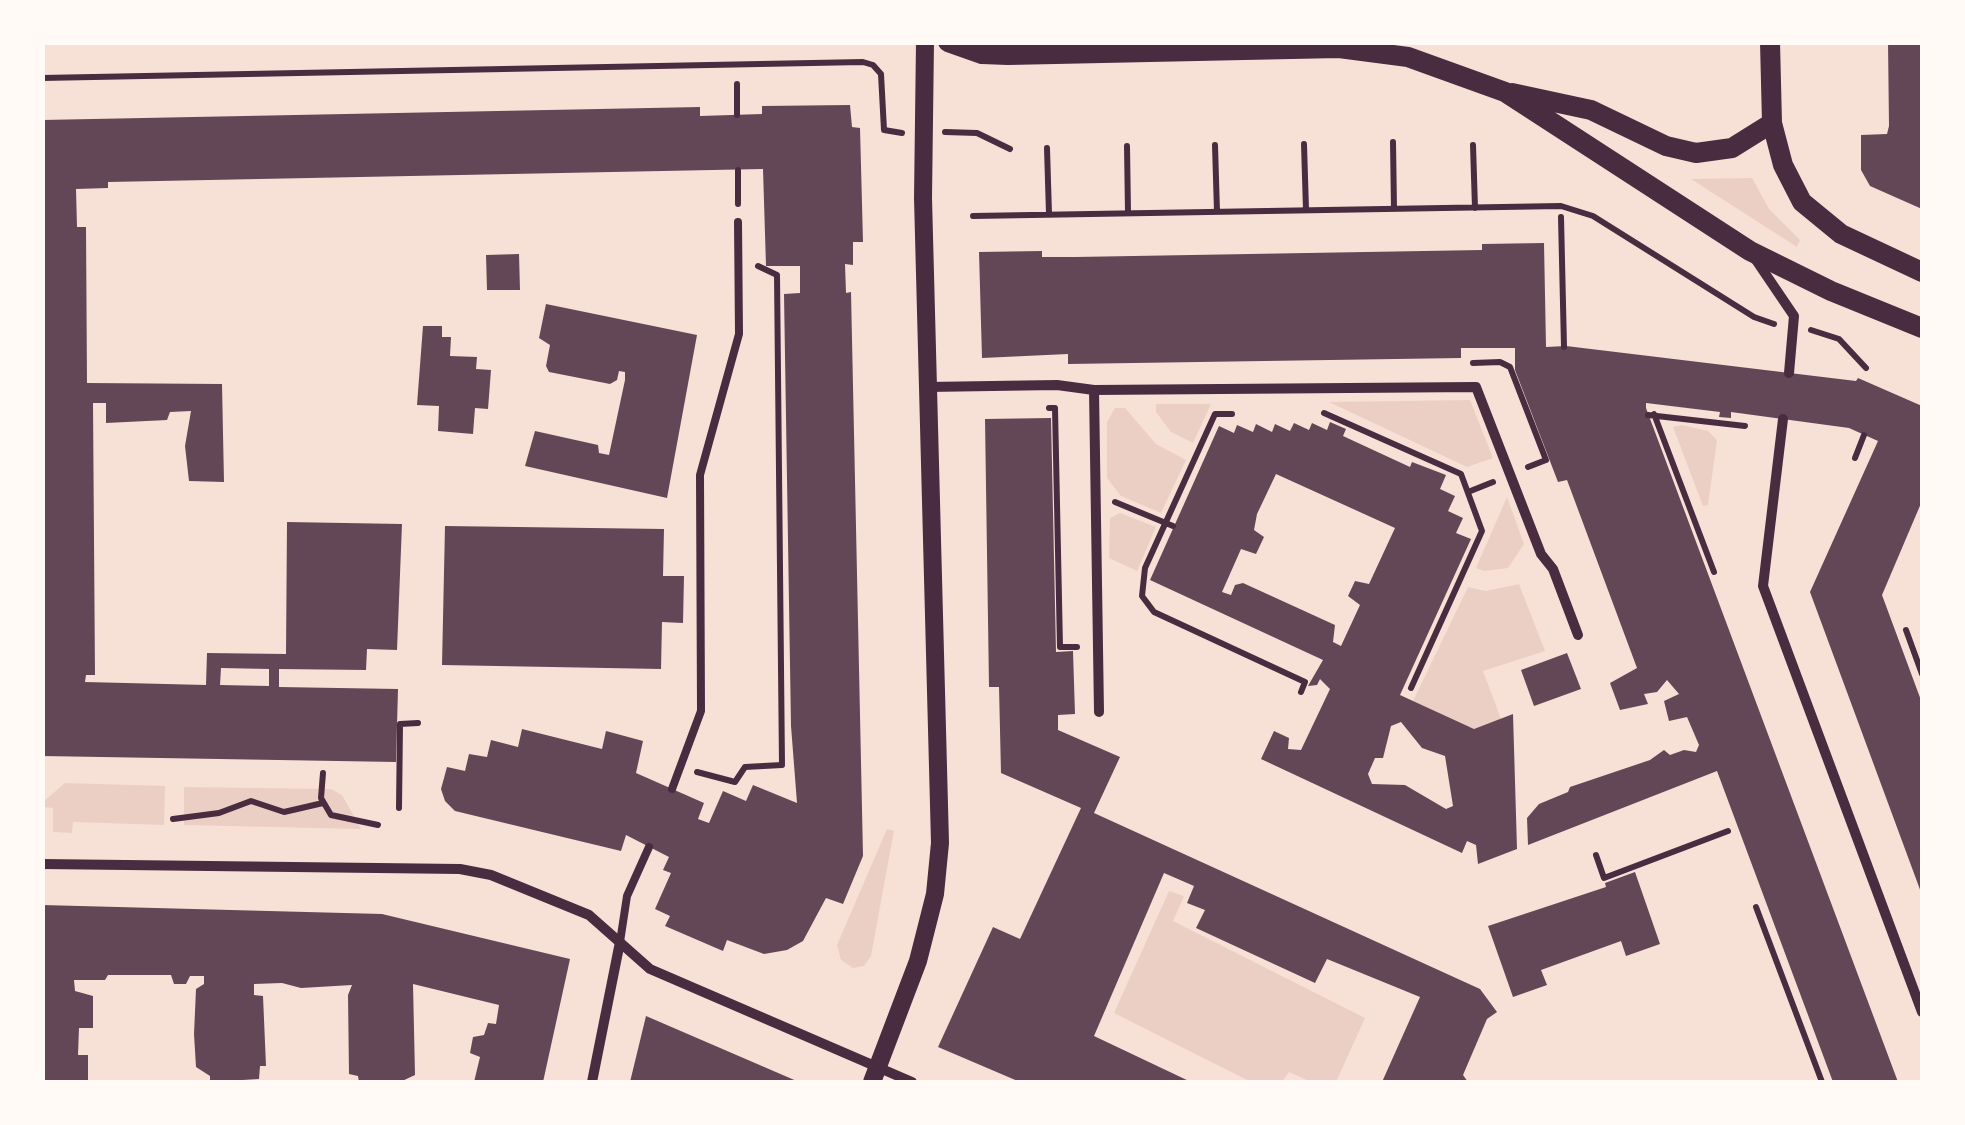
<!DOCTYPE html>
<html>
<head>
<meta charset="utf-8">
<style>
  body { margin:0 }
  #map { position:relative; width:1965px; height:1125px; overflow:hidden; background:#f7e1d7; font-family:Karla,sans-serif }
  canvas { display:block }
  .frame { position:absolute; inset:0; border:45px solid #fffaf5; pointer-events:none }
</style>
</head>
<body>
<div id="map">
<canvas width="1965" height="1125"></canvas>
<div class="frame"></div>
</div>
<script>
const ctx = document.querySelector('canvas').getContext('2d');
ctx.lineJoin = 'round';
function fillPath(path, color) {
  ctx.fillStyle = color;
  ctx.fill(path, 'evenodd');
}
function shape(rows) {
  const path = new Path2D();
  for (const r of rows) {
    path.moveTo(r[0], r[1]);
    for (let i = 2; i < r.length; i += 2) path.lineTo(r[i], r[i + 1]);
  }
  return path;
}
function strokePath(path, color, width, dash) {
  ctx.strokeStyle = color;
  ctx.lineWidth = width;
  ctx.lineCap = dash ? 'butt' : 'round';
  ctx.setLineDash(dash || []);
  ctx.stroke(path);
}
fillPath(shape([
  [1752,178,1769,209,1800,240,1797,247,1691,179],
  [1470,400,1493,458,1467,467,1329,402],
  [1156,404,1211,404,1193,443,1171,432,1156,412],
  [1115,408,1125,408,1156,444,1186,460,1161,513,1121,496,1107,478,1107,422],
  [1682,425,1708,431,1717,440,1708,505,1703,506,1673,427],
  [1507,497,1524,544,1508,568,1484,571,1476,568],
  [1120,513,1156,527,1137,571,1109,558,1110,518],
  [1519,584,1545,651,1483,671,1501,719,1474,729,1413,701,1468,587,1486,591],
  [65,783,165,786,164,825,73,822,72,833,53,832,53,808,43,807,44,801],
  [184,787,331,789,342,795,361,829,184,825],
  [887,829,894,831,893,836,871,956,864,966,853,968,841,960,837,945],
  [1169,891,1184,896,1173,921,1365,1018,1336,1082,1311,1082,1289,1072,1282,1082,1251,1082,1114,1013]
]), '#ebcfc5');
fillPath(shape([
  [1888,42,1922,42,1922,209,1870,186,1861,170,1861,135,1887,134,1889,126],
  [850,105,852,127,860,128,863,242,853,242,853,265,845,264,846,293,851,292,863,856,843,904,826,898,803,941,787,950,764,954,727,940,723,951,665,926,670,916,655,909,671,873,663,870,669,857,626,835,621,851,455,811,445,801,441,789,447,767,465,771,469,754,487,757,491,740,518,747,522,729,602,749,606,731,643,741,636,773,704,803,698,819,709,823,723,791,746,801,753,785,797,803,791,726,784,294,800,293,800,266,766,266,763,169,108,182,108,188,76,189,77,227,86,227,87,383,222,384,224,482,189,481,185,446,191,411,170,412,167,420,106,423,106,403,93,403,95,675,86,675,85,682,206,685,207,653,286,654,287,522,402,524,397,650,367,649,366,670,279,669,279,687,398,689,396,762,42,756,42,120,700,107,700,116,762,114,762,106],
  [221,668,269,669,269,686,220,685],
  [1544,243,1546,347,1566,346,1856,381,1858,378,1922,406,1922,501,1882,595,1922,703,1922,895,1810,592,1878,441,1849,428,1731,412,1731,418,1719,417,1720,412,1646,403,1646,408,1898,1082,1833,1082,1717,771,1528,845,1527,818,1539,804,1568,792,1570,787,1650,760,1664,750,1670,755,1684,750,1696,752,1699,745,1687,717,1669,721,1664,701,1679,694,1667,680,1657,692,1644,694,1648,704,1620,710,1610,683,1637,668,1567,480,1558,482,1515,370,1515,348,1461,348,1461,358,1068,364,1068,354,982,358,979,252,1042,251,1042,257,1075,257,1482,250,1482,244],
  [519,254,520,290,487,290,486,255],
  [546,304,697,335,667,498,525,466,535,431,598,445,599,453,609,455,625,380,625,372,619,371,617,380,610,384,549,372,546,366,550,345,539,338],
  [423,326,442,326,442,337,451,337,450,356,477,357,476,369,491,370,488,409,475,408,473,434,438,431,439,406,417,405],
  [1051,418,1056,652,1073,651,1075,714,1058,715,1058,730,1120,757,1094,813,1480,989,1497,1012,1487,1019,1463,1075,1468,1082,1382,1082,1420,997,1327,959,1315,983,1196,928,1205,910,1187,903,1194,886,1164,873,1094,1036,1191,1082,1020,1082,938,1047,993,927,1020,939,1081,808,1001,773,999,687,989,687,985,419],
  [1330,422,1346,429,1343,436,1410,467,1412,462,1446,475,1440,489,1455,496,1448,511,1463,518,1456,533,1471,539,1400,695,1474,729,1513,714,1517,849,1478,864,1476,845,1467,841,1462,853,1261,759,1274,731,1289,738,1288,749,1301,750,1330,689,1320,679,1317,685,1308,686,1323,660,1150,580,1219,426,1234,433,1237,425,1253,432,1256,424,1272,432,1275,424,1290,431,1294,423,1309,430,1312,423,1327,430],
  [1276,474,1395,528,1369,584,1355,581,1348,596,1360,605,1341,646,1333,642,1335,625,1243,583,1235,585,1231,595,1222,592,1241,549,1256,554,1264,537,1254,530,1257,514],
  [1401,722,1422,748,1445,756,1453,806,1446,809,1405,785,1372,784,1368,774,1375,758,1383,758,1391,726],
  [445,526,664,529,663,576,684,576,683,623,662,622,661,669,442,665],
  [1567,653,1581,689,1534,706,1521,670],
  [1635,872,1660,944,1626,956,1621,941,1541,970,1547,985,1513,997,1488,926,1606,887,1605,883],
  [42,905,382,914,570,959,543,1082,474,1082,480,1057,470,1053,473,1037,484,1035,488,1023,496,1024,499,1005,413,984,415,1075,400,1082,359,1082,358,1076,349,1074,348,995,352,985,301,988,282,983,254,984,254,995,263,996,266,1066,260,1066,259,1079,210,1082,210,1076,196,1067,194,1034,196,989,204,984,204,976,190,976,186,984,174,984,171,975,108,975,105,980,74,980,75,991,93,996,93,1028,79,1028,78,1055,88,1055,88,1082,42,1082],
  [646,1016,799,1082,630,1082]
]), '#644757');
strokePath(shape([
  [42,78,863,62,873,65,881,74,884,130,902,133],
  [737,84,737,115],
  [945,132,977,133,1010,149],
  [1393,142,1394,209],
  [1304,144,1306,210],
  [1215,145,1217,212],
  [1473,145,1475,208],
  [1127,146,1128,213],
  [1047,148,1049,214],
  [738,170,738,204],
  [973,216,1561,206,1593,216,1754,317,1774,324],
  [1561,217,1564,347],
  [1811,330,1839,339,1866,368],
  [1473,363,1500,362,1510,367,1546,460,1528,467],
  [1049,408,1055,408,1060,647,1077,647],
  [1324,413,1461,474,1482,531,1411,688],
  [1232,414,1215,414,1145,568,1142,596,1154,612,1305,682,1301,692],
  [1654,414,1714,572],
  [1648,415,1745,426],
  [1855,458,1864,435],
  [1468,492,1493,482],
  [1115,502,1173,526],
  [1906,630,1922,674],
  [697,772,735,782,745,767,782,765,777,275,758,266],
  [323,773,321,798,331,815,378,825],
  [399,808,400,724,418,723],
  [173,819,219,813,251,801,284,812,323,803],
  [1596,855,1604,878,1728,831],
  [1756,907,1822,1082]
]), '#4a2c40', 6);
strokePath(shape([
  [672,789,701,711,700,475,739,334,738,222],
  [620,942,627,896,649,847]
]), '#4a2c40', 8);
strokePath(shape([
  [1756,260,1794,316,1789,373],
  [927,387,1057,385,1094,390,1476,387,1541,554,1553,569,1578,635],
  [1094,390,1099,712],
  [1783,419,1763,586,1922,1012],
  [42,864,460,869,491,875,589,915,650,969,912,1082],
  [592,1082,620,942]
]), '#4a2c40', 10);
strokePath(shape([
  [872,1082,918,961,935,894,940,843,923,198,925,42]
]), '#4a2c40', 18);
strokePath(shape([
  [948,42,982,54,1008,55,1339,48,1408,57,1505,92,1750,251,1831,291,1922,328],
  [1770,42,1772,123,1783,165,1802,202,1841,234,1922,272],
  [1512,93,1591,110,1666,146,1696,153,1732,148,1772,123]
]), '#4a2c40', 20);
</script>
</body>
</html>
